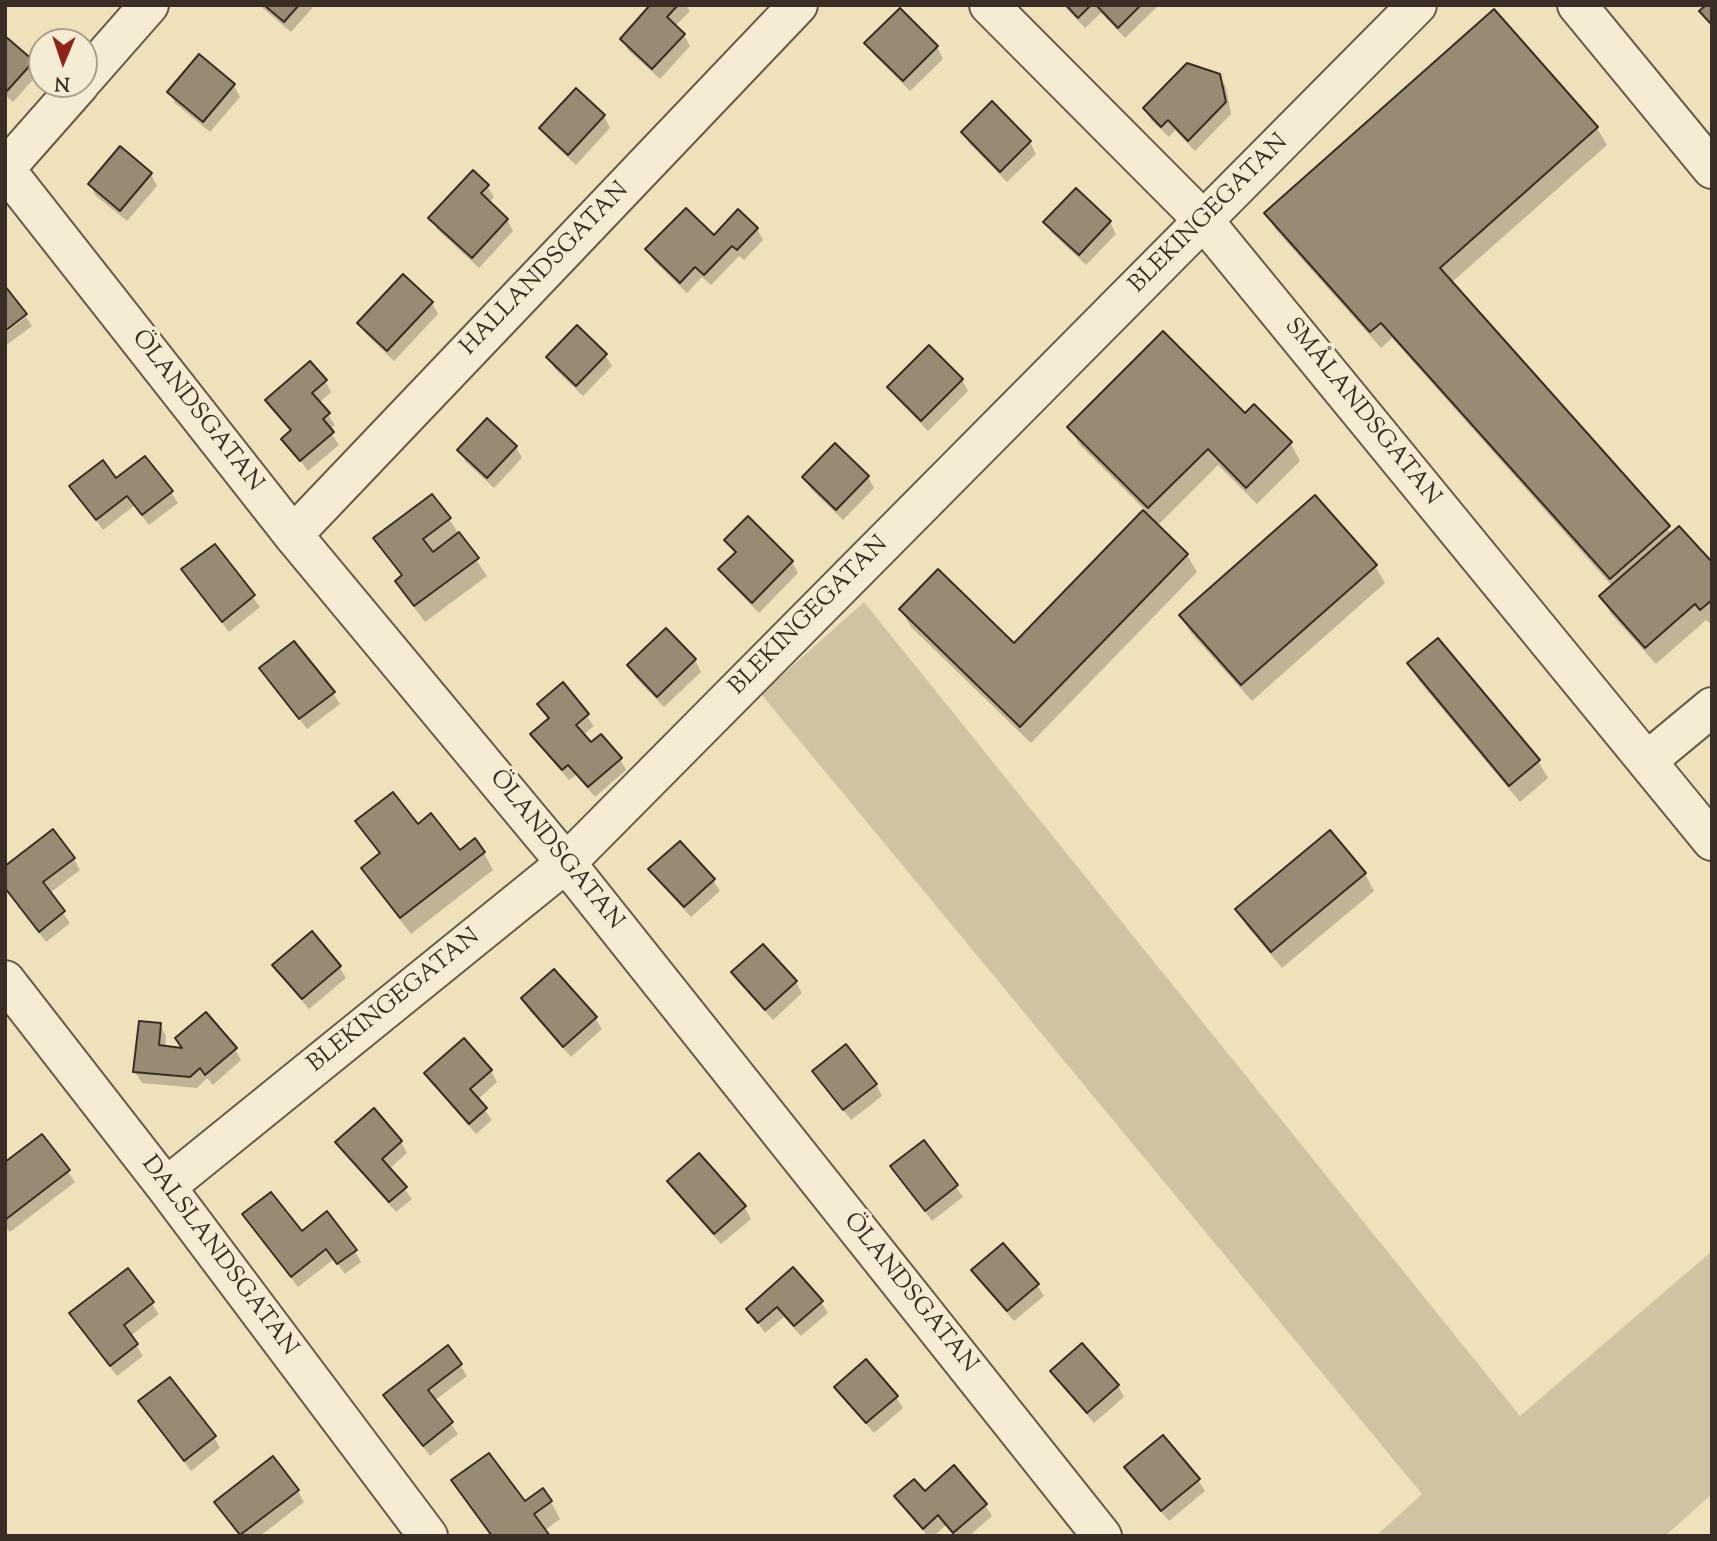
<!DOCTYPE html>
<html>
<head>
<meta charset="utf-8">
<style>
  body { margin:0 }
  #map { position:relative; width:1717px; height:1541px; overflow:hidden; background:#efe2bb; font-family:"Sorts Mill Goudy",serif }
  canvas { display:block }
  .frame { position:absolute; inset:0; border:7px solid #3a2d25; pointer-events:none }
  .north { position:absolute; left:28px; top:28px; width:70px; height:70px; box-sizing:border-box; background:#f5ecd3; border:2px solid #aaa08d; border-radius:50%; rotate:182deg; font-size:19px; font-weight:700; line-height:28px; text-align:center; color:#3a2d25 }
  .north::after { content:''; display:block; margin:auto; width:24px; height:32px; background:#8f2418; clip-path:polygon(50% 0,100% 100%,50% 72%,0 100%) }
</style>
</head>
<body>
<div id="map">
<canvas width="1717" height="1541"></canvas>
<div class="frame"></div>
<div class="north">N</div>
</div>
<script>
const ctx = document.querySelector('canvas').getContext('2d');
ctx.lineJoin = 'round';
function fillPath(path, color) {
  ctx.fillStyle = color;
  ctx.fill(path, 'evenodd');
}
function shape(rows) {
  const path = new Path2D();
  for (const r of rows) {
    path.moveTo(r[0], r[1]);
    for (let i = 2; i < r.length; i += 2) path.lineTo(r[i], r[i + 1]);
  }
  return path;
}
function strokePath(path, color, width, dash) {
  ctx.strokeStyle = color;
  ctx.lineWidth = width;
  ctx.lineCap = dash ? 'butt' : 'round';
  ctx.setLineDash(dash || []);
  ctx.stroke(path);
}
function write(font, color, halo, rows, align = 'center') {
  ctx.font = font + ' "Sorts Mill Goudy",serif';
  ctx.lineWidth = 7;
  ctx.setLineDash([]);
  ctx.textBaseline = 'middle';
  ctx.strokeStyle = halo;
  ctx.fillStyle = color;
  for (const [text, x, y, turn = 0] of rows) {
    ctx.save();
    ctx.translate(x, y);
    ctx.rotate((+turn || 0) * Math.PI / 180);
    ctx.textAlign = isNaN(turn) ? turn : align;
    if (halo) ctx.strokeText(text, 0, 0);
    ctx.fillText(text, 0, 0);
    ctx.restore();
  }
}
fillPath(shape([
  [864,602,1520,1416,1712,1251,1712,1494,1665,1536,1376,1536,1422,1494,761,694]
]), '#d0c3a2');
fillPath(shape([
  [259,5,315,5,291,32],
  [649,5,686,5,690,11,675,26,684,35,690,46,660,79,628,50,622,39,651,7],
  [1063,5,1159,5,1125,38,1101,13,1085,28],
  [900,10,937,47,943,59,910,91,873,54,867,43],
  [1493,11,1597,128,1607,145,1451,283,1672,534,1712,565,1712,625,1706,620,1656,664,1611,614,1601,597,1613,587,1392,338,1381,348,1276,230,1266,213],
  [5,38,32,62,39,73,13,102,5,95],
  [199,57,234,86,240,97,210,132,175,103,169,92],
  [1219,75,1226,87,1231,114,1195,151,1175,130,1169,137,1151,120,1145,109],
  [992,103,1030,142,1036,154,1007,182,969,143,963,132],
  [604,116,610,128,576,165,548,139,541,128],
  [120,148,151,174,157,186,127,221,96,196,90,185],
  [487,186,494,197,488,203,507,220,513,231,479,268,437,229,431,218],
  [1046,222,1110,222,1116,234,1086,265,1052,233],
  [757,229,763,240,744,260,739,256,711,285,702,277,687,293,654,261,647,250],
  [432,303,438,314,394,361,366,334,359,323],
  [26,317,32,326,5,346,5,333],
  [605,355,612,366,583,396,555,369,548,357],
  [962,380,968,391,928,431,896,398,889,387],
  [325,381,331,392,319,403,335,425,329,430,339,445,308,471,284,439,292,432,267,400],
  [1254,407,1291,444,1300,461,1257,504,1218,465,1157,526,1187,555,1197,572,1031,743,911,627,901,610,1014,646,1145,510,1079,444,1069,427,1245,416],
  [487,420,516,447,522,458,494,488,465,461,459,450],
  [868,477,874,488,843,520,811,489,804,478],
  [116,480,171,492,178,503,149,525,134,506,103,530,72,486],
  [748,518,792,562,798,573,759,613,727,580,721,569,735,554,726,540],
  [449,519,487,576,425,622,407,598,397,581,402,577,376,538],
  [214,546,260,607,229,632,183,570],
  [1375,566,1385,583,1252,701,1191,633,1181,616],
  [695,660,701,672,664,707,635,677,629,666],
  [1409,664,1538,761,1548,778,1520,802,1419,681],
  [262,669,333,693,340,704,307,729],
  [562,685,594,726,583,735,591,744,620,759,626,770,595,797,576,775,569,780,539,745,532,734,549,720,539,705],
  [357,822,417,826,459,852,484,853,493,870,411,934,373,885,363,868,380,855],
  [74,859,80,870,50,893,70,923,46,942,5,888],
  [651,869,713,880,720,891,691,917,657,880],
  [1365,874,1374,891,1282,968,1247,926,1237,909],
  [763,946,796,982,802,993,773,1020,740,984,733,972],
  [275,965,339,967,346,978,309,1009,281,976],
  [523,999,595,1018,602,1029,571,1057,529,1010],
  [160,1025,166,1036,165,1047,235,1049,241,1060,213,1085,207,1078,197,1088,142,1083,135,1072],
  [491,1071,497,1082,477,1100,492,1120,476,1134,433,1084,426,1073],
  [814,1072,876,1084,882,1096,851,1120],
  [42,1136,75,1182,10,1232,5,1226,5,1164],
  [337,1142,401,1142,407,1153,389,1169,412,1199,396,1212,344,1153],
  [924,1142,963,1197,932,1221,892,1167],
  [699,1156,745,1208,751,1219,721,1244,675,1192,669,1181],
  [245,1214,355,1251,361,1262,345,1274,334,1259,298,1287],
  [128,1270,159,1314,130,1336,143,1356,117,1376,71,1314],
  [973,1271,1037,1285,1044,1296,1014,1321,980,1282],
  [821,1302,828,1313,801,1336,784,1317,765,1333,748,1309],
  [460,1365,467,1376,434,1401,458,1434,430,1456,385,1396],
  [1053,1371,1118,1386,1124,1397,1094,1423,1059,1382],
  [837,1387,896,1397,903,1408,874,1433,843,1398],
  [147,1413,214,1437,220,1448,191,1471],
  [1127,1468,1198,1480,1205,1491,1169,1521,1133,1479],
  [453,1480,524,1504,551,1502,560,1519,544,1531,547,1536,491,1536],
  [298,1491,304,1502,260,1536,240,1536,216,1502],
  [925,1493,985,1505,992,1516,969,1536,955,1536,946,1525,934,1536,928,1536,903,1507,896,1496]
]), '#0003');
const building = shape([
  [264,5,299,5,284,22,264,5],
  [650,5,678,5,667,17,685,34,652,69,620,39,650,5],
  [1066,5,1091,5,1078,18,1066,5],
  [1096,5,1141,5,1118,28,1096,5],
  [1706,5,1712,5,1712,25,1699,11,1706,5],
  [900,8,938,46,903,81,864,43,900,8],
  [1494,9,1598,127,1440,268,1670,526,1610,579,1381,323,1370,332,1264,213,1494,9],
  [5,36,34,61,6,92,5,91,5,36],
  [199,54,235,84,203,122,167,92,199,54],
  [1187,63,1220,74,1226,102,1188,141,1168,120,1161,127,1143,108,1187,63],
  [576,88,605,115,568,155,539,128,576,88],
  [992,101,1031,141,1000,172,961,132,992,101],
  [120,146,152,173,120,211,88,184,120,146],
  [473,170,489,185,481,193,508,219,472,258,428,218,473,170],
  [1076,188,1111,221,1079,255,1043,222,1076,188],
  [686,208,714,235,738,209,758,228,737,250,732,246,704,275,695,267,680,283,645,249,686,208],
  [403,274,433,302,387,351,357,323,403,274],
  [5,286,27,314,5,331,5,286],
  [577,325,607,354,576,386,546,357,577,325],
  [1163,331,1245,413,1254,404,1292,442,1246,488,1208,449,1148,508,1067,427,1163,331],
  [929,345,963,379,921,421,887,387,929,345],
  [310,361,327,380,312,393,330,413,323,419,334,432,300,461,281,439,291,430,265,400,310,361],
  [487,418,517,446,487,478,457,450,487,418],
  [835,443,869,476,836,510,802,477,835,443],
  [145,456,173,491,142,515,127,496,96,520,69,486,103,460,116,478,145,456],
  [432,494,451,518,423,539,433,552,459,532,479,558,414,606,395,581,402,575,373,538,432,494],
  [1315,495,1377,565,1241,685,1179,615,1315,495],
  [1143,510,1188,554,1020,727,899,609,938,569,1014,643,1143,510],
  [748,516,793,561,752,603,718,569,736,552,724,540,748,516],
  [1679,526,1712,562,1712,600,1700,610,1695,604,1645,648,1599,596,1679,526],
  [215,544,255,595,222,622,181,569,215,544],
  [666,628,696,659,657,697,627,665,666,628],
  [1438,638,1540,760,1509,786,1407,663,1438,638],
  [294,641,335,692,299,719,259,668,294,641],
  [563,682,589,714,576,725,591,742,601,734,622,758,588,787,568,765,562,770,530,734,549,718,537,704,563,682],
  [393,792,418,824,431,813,460,850,475,838,485,852,400,918,361,868,380,853,355,821,393,792],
  [53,829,75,858,43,882,65,911,39,932,5,888,5,866,53,829],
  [1330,830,1366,873,1271,952,1235,909,1330,830],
  [680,841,715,879,684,907,648,869,680,841],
  [312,931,341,966,302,999,272,965,312,931],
  [763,944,797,981,765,1010,731,972,763,944],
  [554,969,597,1017,563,1047,521,998,554,969],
  [206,1012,237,1048,205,1075,200,1068,190,1077,133,1072,139,1021,161,1023,159,1045,182,1048,175,1038,206,1012],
  [464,1038,492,1070,470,1089,487,1108,469,1124,424,1073,464,1038],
  [846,1044,877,1084,843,1110,812,1071,846,1044],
  [374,1108,402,1141,382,1159,407,1187,389,1202,335,1142,374,1108],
  [42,1134,70,1170,5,1220,5,1162,42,1134],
  [924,1140,958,1185,925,1211,890,1166,924,1140],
  [699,1153,746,1206,714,1234,667,1181,699,1153],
  [271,1192,302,1231,327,1211,357,1250,337,1264,326,1249,291,1277,242,1214,271,1192],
  [1003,1243,1039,1284,1007,1311,971,1270,1003,1243],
  [793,1267,823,1301,794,1326,777,1307,758,1323,746,1309,793,1267],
  [128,1268,154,1302,124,1325,138,1344,110,1366,69,1313,128,1268],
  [1082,1343,1119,1385,1087,1413,1050,1371,1082,1343],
  [448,1345,462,1364,428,1390,453,1422,423,1446,383,1395,448,1345],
  [866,1359,898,1396,866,1423,834,1387,866,1359],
  [170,1377,216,1436,184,1461,138,1401,170,1377],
  [1163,1435,1200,1479,1161,1511,1124,1467,1163,1435],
  [489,1453,525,1501,543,1488,552,1501,534,1514,550,1536,492,1536,451,1480,489,1453],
  [273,1456,299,1490,240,1535,214,1502,273,1456],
  [954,1465,987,1504,953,1533,938,1515,923,1529,894,1496,914,1479,925,1491,954,1465]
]);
fillPath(building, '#988b73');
strokePath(building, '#3a2d25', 2);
const minor = shape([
  [989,5,1204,221,1712,841],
  [1577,5,1712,169],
  [84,79,149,5],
  [5,169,293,535,566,863,1102,1536],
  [5,169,80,84],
  [293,535,798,5],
  [1647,761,1712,707],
  [5,980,166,1187,428,1536],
  [166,1187,566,863,1417,5]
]);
strokePath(minor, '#675a4a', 42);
strokePath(minor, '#f5ecd3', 38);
write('24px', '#3a2d25', '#f5ecd3', [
  ["BLEKINGEGATAN",1210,215,-45],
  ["HALLANDSGATAN",546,270,-46],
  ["ÖLANDSGATAN",196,412,52],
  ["SMÅLANDSGATAN",1361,413,51],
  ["BLEKINGEGATAN",810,617,-45],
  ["ÖLANDSGATAN",555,851,51],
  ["BLEKINGEGATAN",395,1002,-39],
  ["DALSLANDSGATAN",218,1257,53],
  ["ÖLANDSGATAN",909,1294,51]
]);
</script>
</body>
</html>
